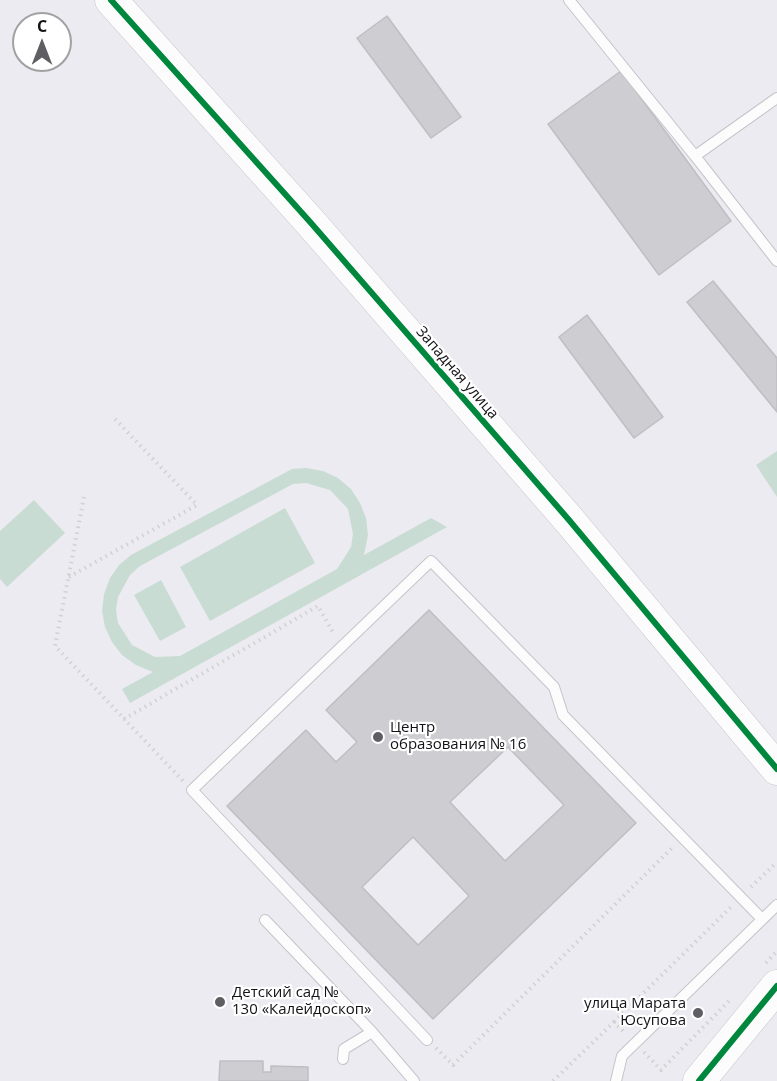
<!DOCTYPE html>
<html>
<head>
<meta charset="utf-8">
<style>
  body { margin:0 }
  #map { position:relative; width:777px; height:1081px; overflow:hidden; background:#ecebf1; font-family:"Open Sans",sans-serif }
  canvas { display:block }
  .north { position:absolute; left:12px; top:12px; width:60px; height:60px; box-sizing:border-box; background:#fff; border:2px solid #a1a1a2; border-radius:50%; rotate:0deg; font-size:16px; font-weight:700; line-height:24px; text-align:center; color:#131316 }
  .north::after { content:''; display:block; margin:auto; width:21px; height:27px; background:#5f5f63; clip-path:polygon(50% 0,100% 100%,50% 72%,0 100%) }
</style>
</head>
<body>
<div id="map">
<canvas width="777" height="1081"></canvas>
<div class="north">С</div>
</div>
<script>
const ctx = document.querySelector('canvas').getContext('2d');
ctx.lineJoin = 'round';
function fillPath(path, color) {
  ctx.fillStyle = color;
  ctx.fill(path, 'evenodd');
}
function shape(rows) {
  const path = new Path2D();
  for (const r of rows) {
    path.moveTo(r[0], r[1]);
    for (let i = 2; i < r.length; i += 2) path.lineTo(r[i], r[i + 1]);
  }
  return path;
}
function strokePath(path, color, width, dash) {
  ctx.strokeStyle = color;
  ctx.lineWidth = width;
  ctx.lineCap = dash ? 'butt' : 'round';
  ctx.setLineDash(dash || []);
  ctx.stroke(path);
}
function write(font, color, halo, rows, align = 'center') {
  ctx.font = font + ' "Open Sans",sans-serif';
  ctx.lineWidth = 4.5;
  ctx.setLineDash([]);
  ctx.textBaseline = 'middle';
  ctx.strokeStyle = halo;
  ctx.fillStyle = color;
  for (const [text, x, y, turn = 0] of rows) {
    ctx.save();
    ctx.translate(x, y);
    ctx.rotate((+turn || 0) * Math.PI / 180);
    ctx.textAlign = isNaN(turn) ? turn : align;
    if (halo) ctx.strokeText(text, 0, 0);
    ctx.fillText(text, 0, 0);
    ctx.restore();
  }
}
fillPath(shape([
  [777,451,777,497,756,465],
  [306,468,323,471,338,478,351,489,360,503,366,518,368,535,364,555,431,518,447,527,130,703,122,689,153,672,136,665,122,655,112,642,105,627,102,611,104,594,110,578,119,565,131,555,292,469],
  [306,483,330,490,348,509,353,534,351,547,337,569,180,656,155,657,132,645,118,623,116,610,118,597,130,575,140,566,293,484],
  [34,500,65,533,7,587,0,579,0,531],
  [285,508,315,563,210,621,180,567],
  [161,580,186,627,160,641,134,595]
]), '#c9dcd3');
const building = shape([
  [387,16,461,117,431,138,357,38,387,16],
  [621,71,731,221,659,275,548,124,621,71],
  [713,281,777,358,777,412,687,302,713,281],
  [587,315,663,417,634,438,559,337,587,315],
  [429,610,636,823,433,1019,227,806,306,730,336,762,357,742,326,710,429,610],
  [508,747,564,805,505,861,450,802,508,747],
  [413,837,469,896,418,945,362,887,413,837],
  [220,1061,263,1061,263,1072,271,1072,271,1066,308,1067,308,1081,219,1081,220,1061]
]);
fillPath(building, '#cecdd1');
strokePath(building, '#bfbec3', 1.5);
const lane = shape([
  [569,0,695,156,777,98],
  [695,156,777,261],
  [265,920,372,1032,414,1081],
  [427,1040,192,790,431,561,554,687,563,715,762,919],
  [343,1059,344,1049,372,1032],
  [616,1081,622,1056,777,905]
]);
const secondary = shape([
  [111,0,311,223,569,520,777,769],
  [699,1081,777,986]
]);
strokePath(lane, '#c5c4c9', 12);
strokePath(secondary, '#c5c4c9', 33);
strokePath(shape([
  [84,497,55,646,183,781],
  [69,577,197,505,114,418],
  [124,719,318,606,334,634],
  [751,887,777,862],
  [766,963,777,951],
  [614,1022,731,907],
  [436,1048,453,1065,673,847],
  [644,1052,661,1070,729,1001],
  [553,1081,614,1022,626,1034]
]), '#d1d1d2', 4, [1.5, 4.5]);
strokePath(lane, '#fcfcfd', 10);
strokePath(secondary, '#fcfcfd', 32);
strokePath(shape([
  [111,0,311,223,569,520,777,769],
  [699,1081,777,986]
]), '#00873e', 6);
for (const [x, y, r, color] of [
  [378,737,6,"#5f5f63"],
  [220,1002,6,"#5f5f63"],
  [698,1013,6,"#5f5f63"]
]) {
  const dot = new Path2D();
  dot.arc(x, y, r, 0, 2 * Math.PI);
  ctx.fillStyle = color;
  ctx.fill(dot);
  strokePath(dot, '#fff', 2);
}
write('15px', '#131316', '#fff', [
  ["Западная улица",457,373,49]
]);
write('15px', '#131316', '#fff', [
  ["Центр",390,728],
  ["образования № 16",390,745],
  ["Детский сад №",232,993],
  ["130 «Калейдоскоп»",232,1010],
  ["улица Марата",686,1004,"right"],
  ["Юсупова",686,1021,"right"]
], 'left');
</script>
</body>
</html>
